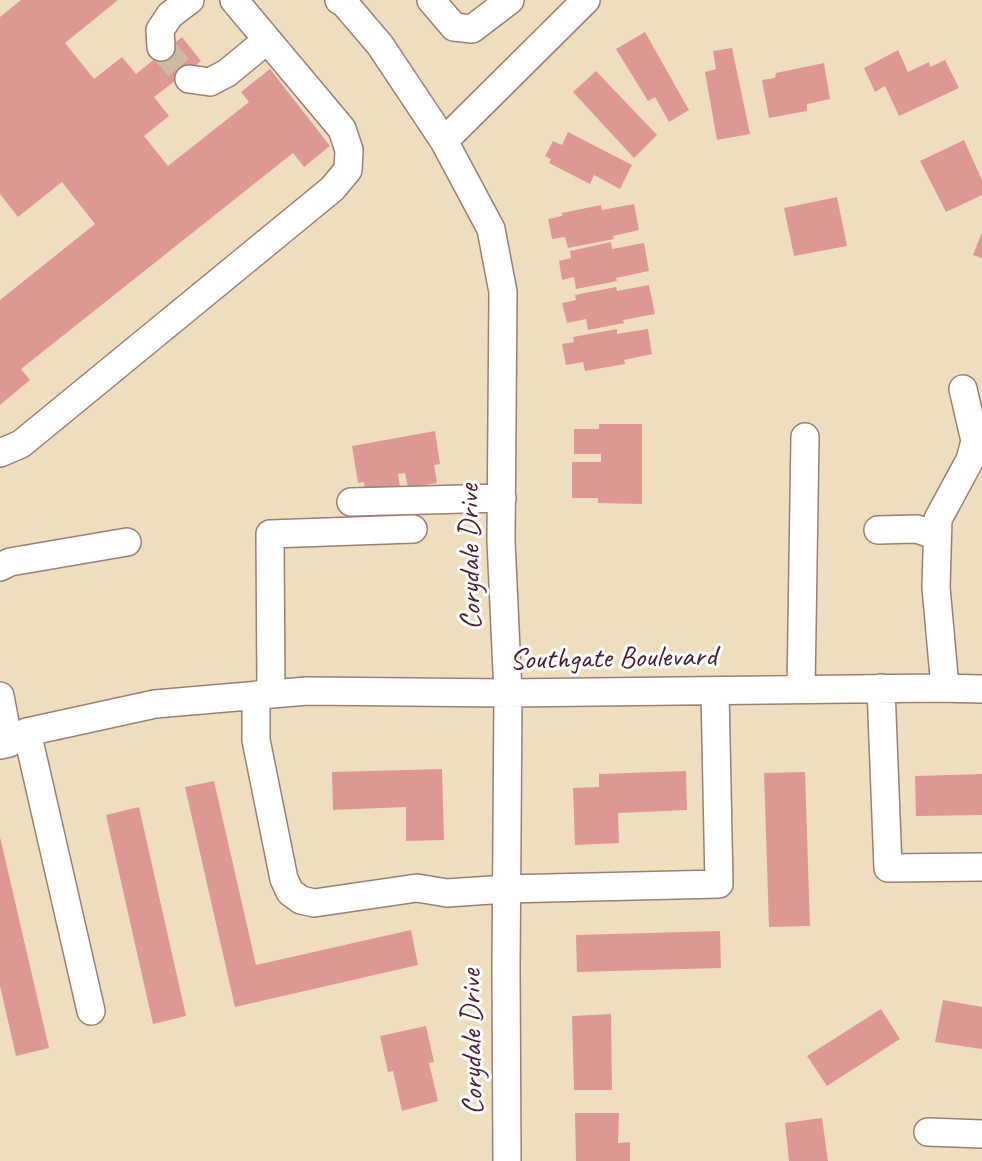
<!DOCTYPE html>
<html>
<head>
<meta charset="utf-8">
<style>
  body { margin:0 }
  canvas { display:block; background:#eedebe }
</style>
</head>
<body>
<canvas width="982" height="1161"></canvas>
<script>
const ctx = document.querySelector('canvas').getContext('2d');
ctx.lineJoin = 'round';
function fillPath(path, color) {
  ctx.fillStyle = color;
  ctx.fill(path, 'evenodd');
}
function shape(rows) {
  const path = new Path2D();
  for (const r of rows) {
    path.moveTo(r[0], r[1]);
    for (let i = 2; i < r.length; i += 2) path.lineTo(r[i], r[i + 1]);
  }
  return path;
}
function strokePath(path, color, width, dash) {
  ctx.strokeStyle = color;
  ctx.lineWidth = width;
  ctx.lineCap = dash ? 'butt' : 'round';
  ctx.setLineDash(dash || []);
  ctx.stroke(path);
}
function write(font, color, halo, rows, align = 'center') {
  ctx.font = font + ' Caveat,sans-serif';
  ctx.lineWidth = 6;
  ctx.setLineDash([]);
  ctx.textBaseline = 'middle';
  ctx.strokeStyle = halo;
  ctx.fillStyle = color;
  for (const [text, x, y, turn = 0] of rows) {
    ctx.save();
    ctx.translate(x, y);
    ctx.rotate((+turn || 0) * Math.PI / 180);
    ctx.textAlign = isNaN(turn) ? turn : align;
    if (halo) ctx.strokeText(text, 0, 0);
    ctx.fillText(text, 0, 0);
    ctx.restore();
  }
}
fillPath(shape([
  [21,0,118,0,65,43,94,79,122,57,136,74,182,37,201,61,154,97,169,116,144,136,168,166,249,102,241,92,270,69,330,146,304,167,293,153,21,369,30,380,0,405,0,300,95,224,62,182,18,217,0,194,0,17],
  [645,32,689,110,669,122,655,97,648,101,616,49],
  [732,48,750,134,717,140,705,72,716,69,713,51],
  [898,50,908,72,929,62,930,67,945,60,959,88,899,116,885,86,875,92,864,68],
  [824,63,830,99,807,104,807,111,769,118,762,80,775,78,776,73],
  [596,71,657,135,634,158,573,92],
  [568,132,632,165,620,189,594,175,590,184,549,163,551,159,545,156,553,141,562,145],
  [964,140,982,180,982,195,946,212,920,161],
  [837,197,847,246,794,256,784,208],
  [634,204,639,230,613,236,614,239,568,248,565,237,552,239,548,219,562,216,562,213,601,205,602,210],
  [982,232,982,258,973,255],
  [611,242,612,249,644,243,649,271,616,278,617,281,576,289,574,277,562,280,559,261,571,258,570,251],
  [649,285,655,314,623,320,624,323,588,330,586,319,567,323,562,303,576,300,575,295,616,287,617,291],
  [617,329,617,334,648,329,652,354,624,360,625,364,585,371,583,362,566,365,562,344,574,342,573,337],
  [599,424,642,424,642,504,598,503,598,498,572,498,572,462,601,462,601,454,574,454,574,429,599,429],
  [435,431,440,464,434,465,437,483,408,488,405,473,398,474,401,493,366,499,364,482,358,483,352,446],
  [442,769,444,840,406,841,406,807,333,810,332,772],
  [686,771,687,810,618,813,619,843,575,845,573,788,599,787,599,774],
  [805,772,810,926,769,927,764,773],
  [982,774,982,815,916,816,915,776],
  [214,781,256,965,411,930,418,965,235,1007,185,787],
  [139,807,186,1016,153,1024,106,815],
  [0,837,49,1048,16,1056,0,986],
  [720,931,721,968,577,972,576,935],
  [943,1000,982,1007,982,1049,935,1042],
  [881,1009,900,1039,827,1086,807,1056],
  [611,1014,612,1090,574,1090,572,1016],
  [426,1026,434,1062,429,1063,438,1101,402,1111,393,1071,388,1072,380,1036],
  [575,1113,619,1113,618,1143,630,1142,630,1161,576,1161],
  [822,1118,828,1161,789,1161,785,1123]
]), '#de9893');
strokePath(shape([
  [161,47,189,79]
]), '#cdb8a1', 27, [27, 14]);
const minor = shape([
  [339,0,345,4,380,45,444,141,491,229,503,292,501,541,508,693,506,968,507,1161],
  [431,0,454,27,472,29,510,0],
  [161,47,160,30,170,15,190,0],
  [189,79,210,82,227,73,267,40],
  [444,141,586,0],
  [0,453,21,444,332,189,348,170,349,150,342,129,234,0],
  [351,502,502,498],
  [878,530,917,529,937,536],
  [0,567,10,562,127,542],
  [881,688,888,868,982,867],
  [945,688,936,587,938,519,970,460,975,441,963,389],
  [801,689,805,437],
  [271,694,270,534,413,529],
  [256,695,256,740,284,879,290,892,301,900,314,903,417,888,447,893,506,889,719,884,715,691],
  [0,696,9,743],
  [27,732,91,1011],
  [0,745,9,743,27,732,155,704,307,691,508,693,938,688,982,689],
  [928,1132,982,1134]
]);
strokePath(minor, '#9c7e74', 30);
strokePath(minor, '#fff', 27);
write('30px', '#4a1f2b', '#fff', [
  ["Corydale Drive",471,557,-91],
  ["Southgate Boulevard",613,659,-1],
  ["Corydale Drive",473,1042,-91]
]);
</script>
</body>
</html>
